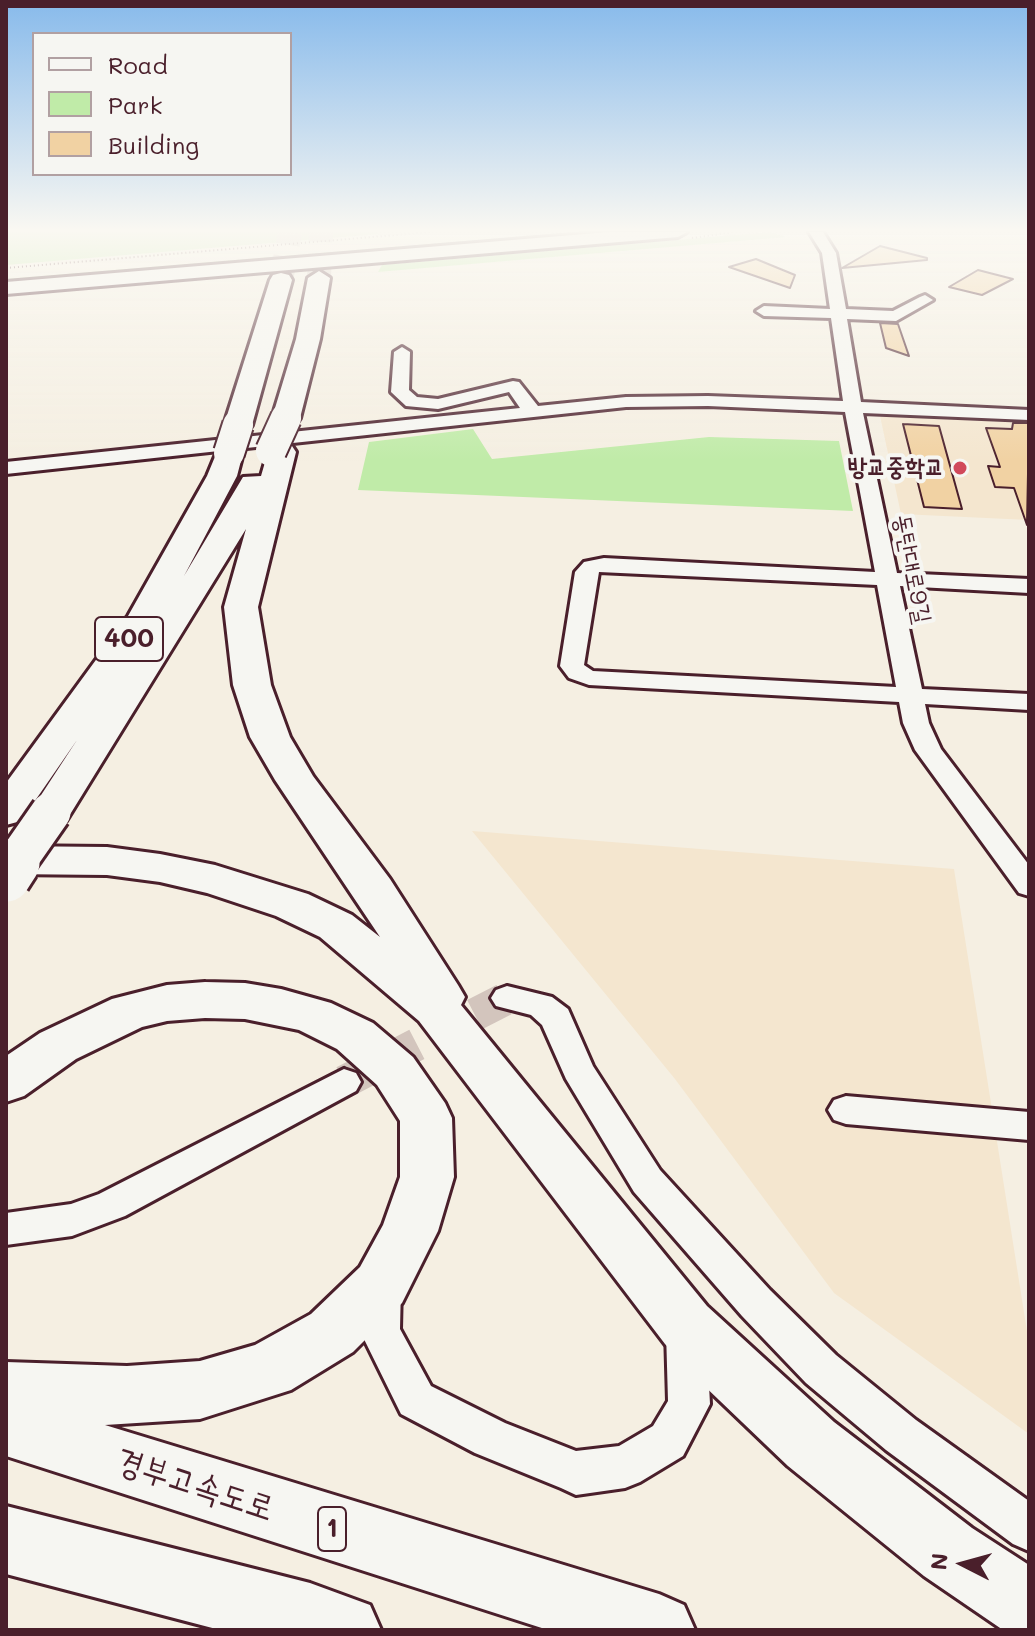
<!DOCTYPE html>
<html>
<head>
<meta charset="utf-8">
<style>
  body { margin:0 }
  #map { position:relative; width:1035px; height:1636px; overflow:hidden; background:#f5efe2; font-family:Mali,sans-serif }
  canvas { display:block }
  .frame { position:absolute; inset:0; border:8px solid #4a1f2b; pointer-events:none }
  .legend { position:absolute; left:32px; top:32px; width:260px; height:144px; box-sizing:border-box; background:#f6f6f2; border:2px solid #b1a0a2; margin:0; padding:10px 14px; list-style:none; font-size:24px; color:#4a1f2b }
  .legend li { display:flex; align-items:center; gap:16px; height:40px }
  .legend b { width:40px; border:2px solid #b1a0a2 }
  .north { position:absolute; left:923px; top:1524px; width:80px; height:80px; -webkit-text-stroke:6px #f6f6f2; paint-order:stroke; rotate:276deg; font-size:22px; font-weight:700; line-height:32px; text-align:center; color:#4a1f2b }
  .north::after { content:''; display:block; margin:auto; width:28px; height:36px; background:#4a1f2b; clip-path:polygon(50% 0,100% 100%,50% 72%,0 100%) }
</style>
</head>
<body>
<div id="map">
<canvas width="1035" height="1636"></canvas>
<div class="frame"></div>
<ul class="legend">
<li><b style="height:10px;background:#f6f6f2"></b>Road</li>
<li><b style="height:22px;background:#c0eba8"></b>Park</li>
<li><b style="height:22px;background:#f1d2a3"></b>Building</li>
</ul>
<div class="north">N</div>
</div>
<script>
const ctx = document.querySelector('canvas').getContext('2d');
ctx.lineJoin = 'round';
function fillPath(path, color) {
  ctx.fillStyle = color;
  ctx.fill(path, 'evenodd');
}
function shape(rows) {
  const path = new Path2D();
  for (const r of rows) {
    path.moveTo(r[0], r[1]);
    for (let i = 2; i < r.length; i += 2) path.lineTo(r[i], r[i + 1]);
  }
  return path;
}
function strokePath(path, color, width, dash) {
  ctx.strokeStyle = color;
  ctx.lineWidth = width;
  ctx.lineCap = dash ? 'butt' : 'round';
  ctx.setLineDash(dash || []);
  ctx.stroke(path);
}
function write(font, color, halo, rows, align = 'center') {
  ctx.font = font + ' Mali,"Poor Story",sans-serif';
  ctx.lineWidth = 8;
  ctx.setLineDash([]);
  ctx.textBaseline = 'middle';
  ctx.strokeStyle = halo;
  ctx.fillStyle = color;
  for (const [text, x, y, turn = 0] of rows) {
    ctx.save();
    ctx.translate(x, y);
    ctx.rotate((+turn || 0) * Math.PI / 180);
    ctx.textAlign = isNaN(turn) ? turn : align;
    if (halo) ctx.strokeText(text, 0, 0);
    ctx.fillText(text, 0, 0);
    ctx.restore();
  }
}
fillPath(shape([
  [880,416,1029,423,1029,520,901,514],
  [472,831,954,869,1029,1344,1029,1434,834,1293,675,1079]
]), '#f4e6cf');
fillPath(shape([
  [6,232,378,232,379,234,6,265],
  [574,232,639,232,6,285,6,279],
  [770,232,786,237,378,272,382,265],
  [473,429,492,459,709,437,839,441,853,511,358,490,369,442]
]), '#c0eba8');
const building = shape([
  [880,246,927,258,927,260,842,268,880,246],
  [756,259,795,275,790,288,729,267,756,259],
  [978,270,1013,279,982,295,949,287,978,270],
  [880,323,898,324,909,356,886,348,880,323],
  [1013,423,1029,423,1027,525,1014,488,995,487,988,466,1000,467,986,428,1012,429,1013,423],
  [903,424,939,426,962,509,924,507,903,424]
]);
fillPath(building, '#f1d2a3');
strokePath(building, '#4a1f2b', 2);
strokePath(shape([
  [344,1082,507,998]
]), '#d3c5bd', 33, [33, 16]);
strokePath(shape([
  [319,278,321,232],
  [281,280,290,232]
]), '#d3c5bd', 24, [24, 12]);
const minor = shape([
  [809,232,823,232,836,253,846,309,893,311,920,297,925,295,933,300,896,321,847,319,861,402,1029,410,1029,420,863,413,897,573,1029,579,1029,593,900,586,922,689,1029,694,1029,710,925,704,929,723,941,749,1029,865,1029,896,1019,893,915,750,903,723,899,702,589,685,569,678,560,666,575,572,584,562,604,558,875,572,845,412,708,406,626,407,6,474,6,462,520,408,509,392,438,409,406,406,391,392,394,352,402,347,410,352,409,390,417,397,438,399,513,381,519,382,538,406,626,397,708,396,843,401,831,318,764,316,756,311,764,306,830,309,822,253,809,232],
  [599,572,877,585,896,687,593,671,584,665,599,572],
  [507,986,552,997,568,1009,593,1066,660,1170,770,1290,836,1355,916,1420,1029,1501,1029,1551,1013,1544,886,1450,806,1383,742,1316,634,1192,566,1079,542,1025,531,1015,496,1006,491,998,496,990,507,986],
  [344,1069,356,1073,361,1082,356,1091,125,1216,72,1236,6,1245,6,1213,71,1204,99,1194,344,1069],
  [846,1096,1029,1112,1029,1140,846,1124,834,1120,828,1110,834,1100,846,1096],
  [381,1269,395,1274,401,1286,400,1329,431,1386,505,1423,576,1451,619,1446,653,1426,668,1401,666,1331,672,1318,686,1313,700,1318,706,1331,710,1404,683,1456,640,1482,625,1488,576,1495,561,1488,475,1453,401,1414,360,1331,361,1286,367,1274,381,1269]
]);
const major = shape([
  [609,232,687,232,678,237,6,294,6,282,609,232]
]);
const highway = shape([
  [319,271,330,278,320,339,300,418,296,424,286,426,276,424,272,418,296,339,308,278,319,271],
  [281,273,289,275,292,280,252,425,248,431,238,433,228,431,224,425,270,280,273,275,281,273],
  [282,443,292,446,296,452,258,607,271,685,290,737,313,776,390,879,458,985,465,997,461,1005,707,1306,834,1422,972,1528,1029,1565,1029,1630,1003,1630,924,1576,788,1466,696,1378,665,1344,419,1021,320,937,276,916,207,893,160,882,107,875,6,874,6,846,107,847,160,854,215,865,308,894,352,915,380,937,275,780,250,737,233,685,224,607,246,529,66,821,51,825,36,821,30,812,77,740,21,821,6,825,6,783,128,616,207,476,219,447,229,444,239,447,243,453,237,476,184,576,243,477,261,476,268,452,272,446,282,443],
  [205,982,245,983,281,989,331,1003,373,1023,413,1057,445,1103,452,1118,454,1177,438,1231,402,1303,353,1352,291,1390,200,1419,105,1425,659,1594,684,1605,695,1630,548,1630,6,1456,6,1362,127,1366,200,1361,255,1345,311,1314,360,1267,383,1225,400,1177,400,1121,377,1085,337,1049,299,1030,245,1019,205,1018,167,1021,142,1027,76,1059,24,1096,6,1102,6,1056,40,1033,112,999,167,985,205,982],
  [6,1506,310,1583,370,1605,381,1630,220,1630,6,1574,6,1506]
]);
strokePath(minor, '#4a1f2b', 6);
strokePath(major, '#4a1f2b', 6);
strokePath(highway, '#4a1f2b', 6);
strokePath(shape([
  [692,238,734,232],
  [6,268,431,232]
]), '#4a1f2b', 2, [1, 3]);
fillPath(minor, '#f6f6f2');
fillPath(major, '#f6f6f2');
fillPath(highway, '#f6f6f2');
const highwayBridgeFar2 = shape([
  [271,451,286,418],
  [229,453,238,425]
]);
const highwayBridgeFar1 = shape([
  [14,865,51,812]
]);
const highwayBridge = shape([
  [6,877,15,863]
]);
strokePath(highwayBridgeFar2, '#4a1f2b', 34, []);
strokePath(highwayBridgeFar1, '#4a1f2b', 45, []);
strokePath(highwayBridge, '#4a1f2b', 55, []);
strokePath(highwayBridgeFar2, '#f6f6f2', 30);
strokePath(highwayBridgeFar1, '#f6f6f2', 39);
strokePath(highwayBridge, '#f6f6f2', 49);
const sky = ctx.createLinearGradient(0, 0, 0, 461);
sky.addColorStop(0, '#87baeb');
sky.addColorStop(0.5, '#faf8f2');
sky.addColorStop(1, '#faf8f200');
ctx.fillStyle = sky;
ctx.fillRect(0, 0, 1035, 461);
for (const [x, y, r, color] of [
  [960,468,8,"#d1495b"]
]) {
  const dot = new Path2D();
  dot.arc(x, y, r, 0, 2 * Math.PI);
  ctx.fillStyle = color;
  ctx.fill(dot);
  strokePath(dot, '#f6f6f2', 3);
}
write('bold 24px', '#4a1f2b', '#f6f6f2', [
  ["방교중학교",944,468]
], 'right');
write('24px', '#4a1f2b', '#f6f6f2', [
  ["동탄대로9길",912,569,79]
]);
for (const [x, y, w] of [
  [129,639,68],
  [332,1529,28]
]) {
  const box = new Path2D();
  box.roundRect(x - w / 2, y - 22, w, 44, 6);
  ctx.fillStyle = '#f6f6f2';
  ctx.fill(box);
  strokePath(box, '#4a1f2b', 2);
}
write('bold 26px', '#4a1f2b', null, [
  ["400",129,639],
  ["1",332,1529]
]);
write('34px', '#4a1f2b', '#f6f6f2', [
  ["경부고속도로",195,1485,18]
]);
</script>
</body>
</html>
